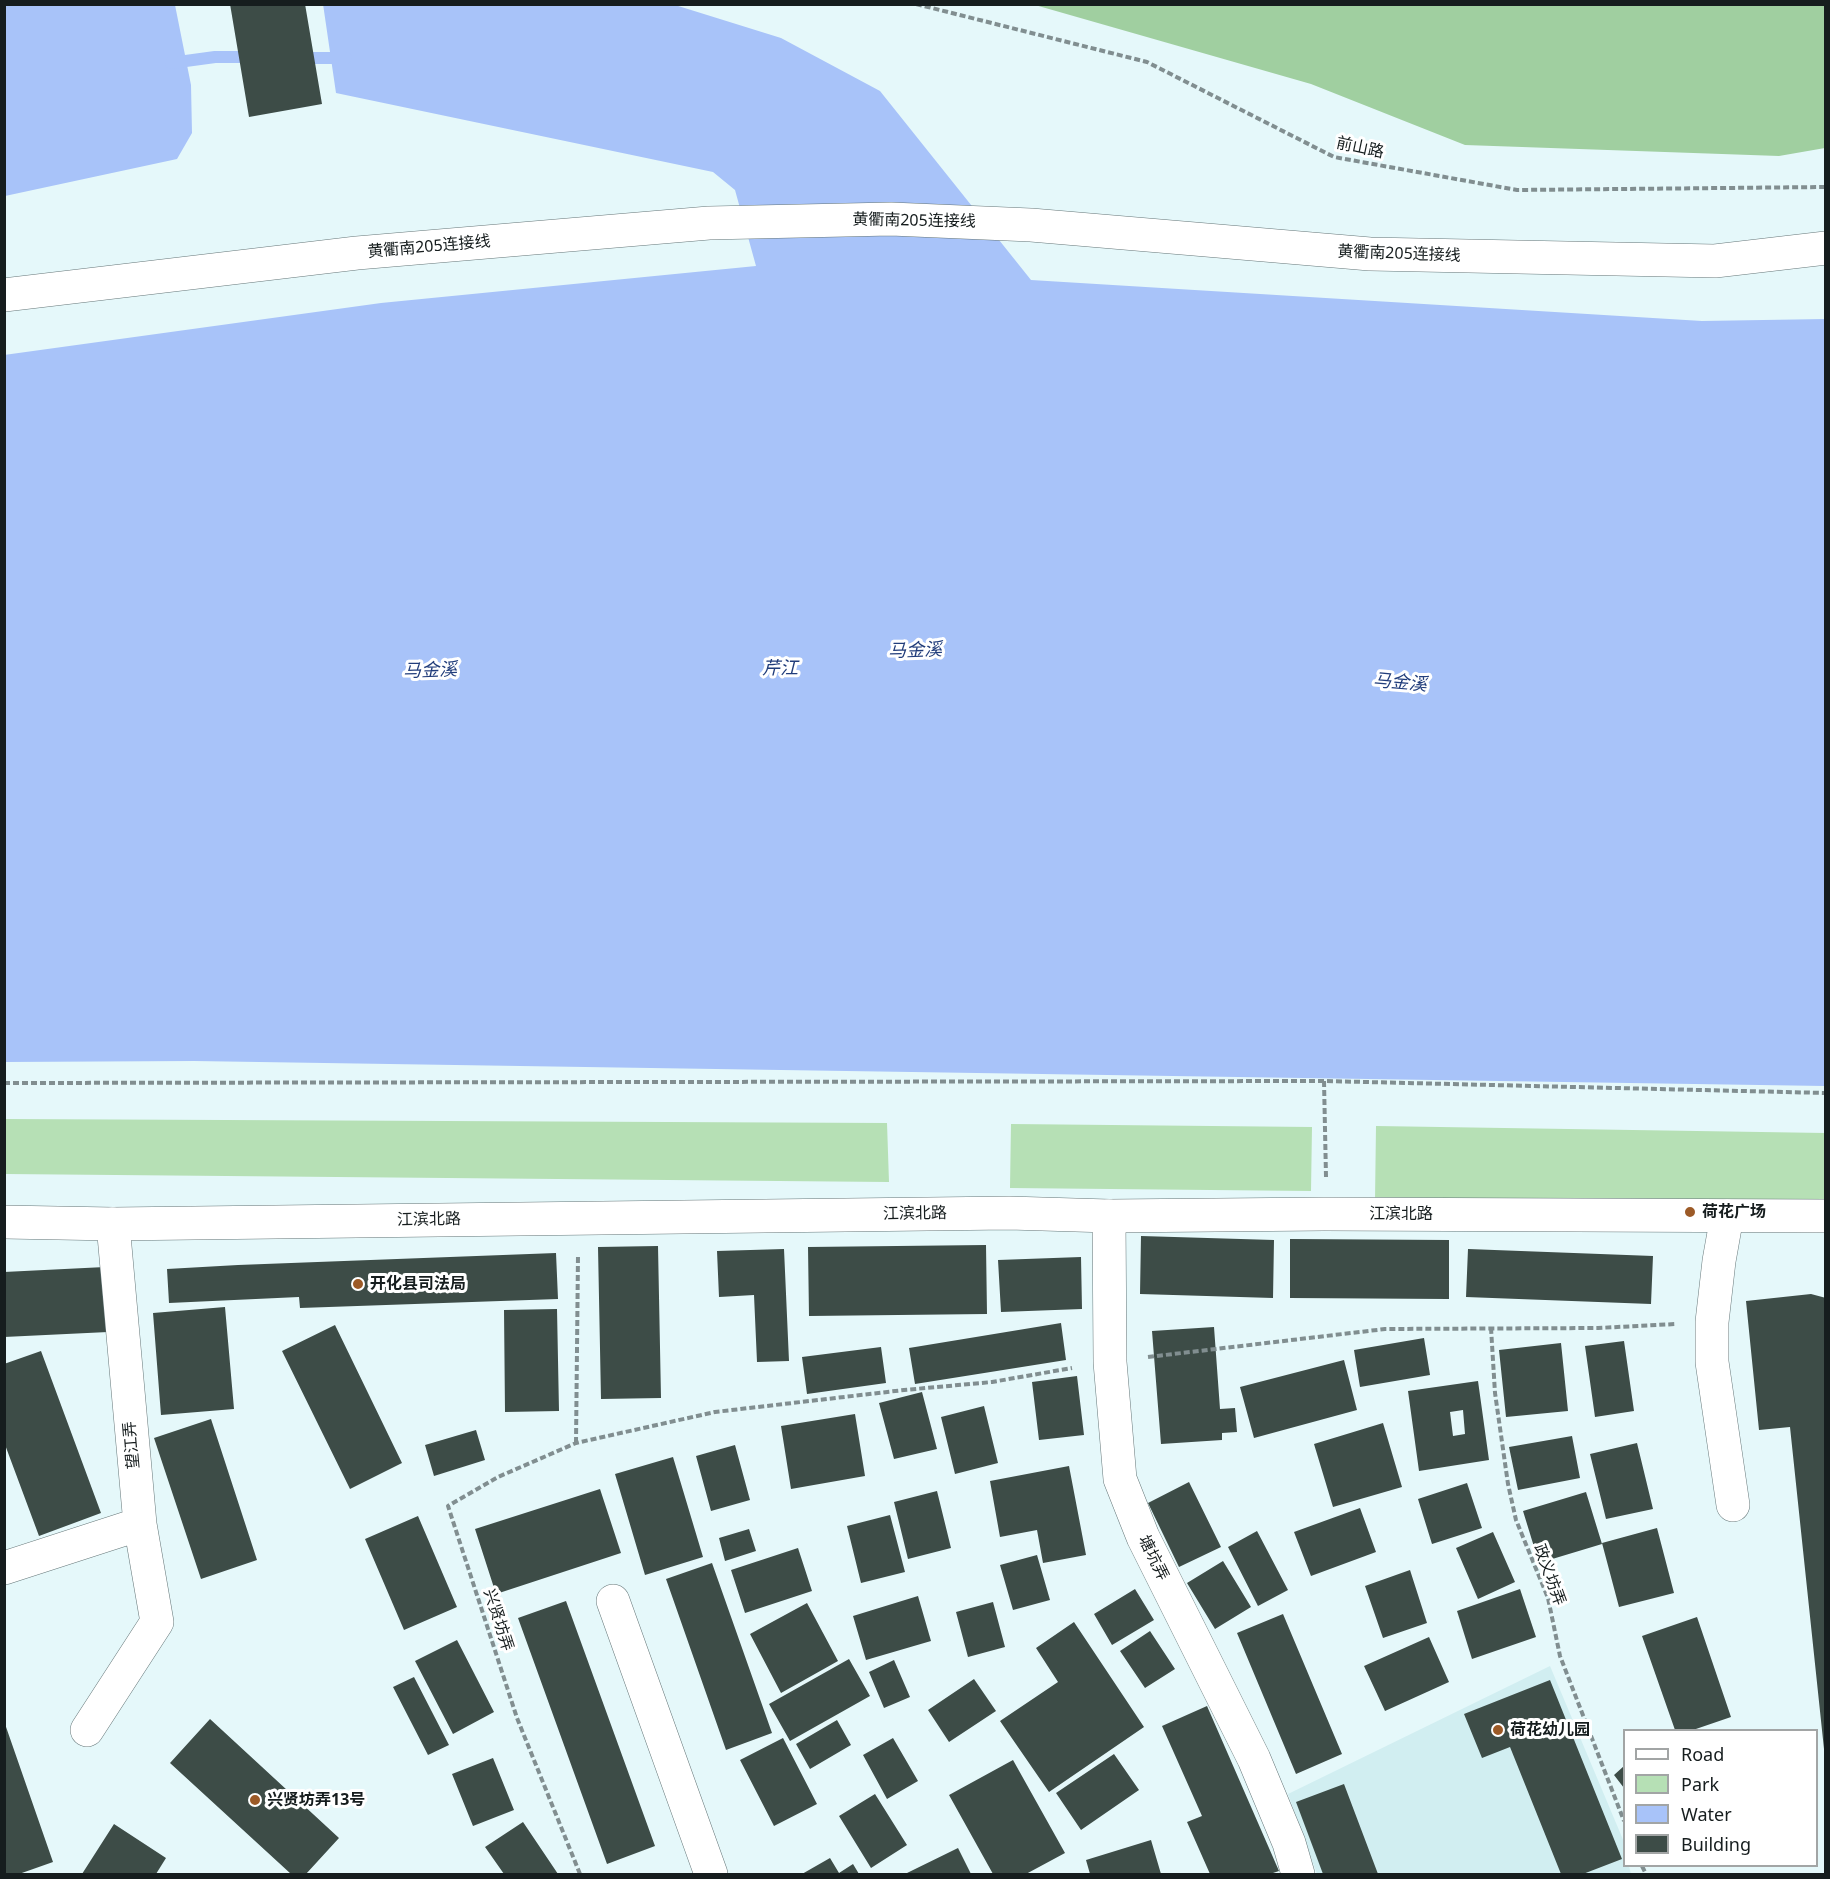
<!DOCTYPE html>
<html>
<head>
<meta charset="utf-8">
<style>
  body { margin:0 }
  #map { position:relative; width:1830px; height:1879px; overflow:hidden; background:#e5f8fa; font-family:"Noto Sans",sans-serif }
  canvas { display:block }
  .frame { position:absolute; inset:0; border:6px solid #161d1e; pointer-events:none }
  .legend { position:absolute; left:1623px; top:1729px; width:195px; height:138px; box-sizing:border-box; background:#fff; border:2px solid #a2a5a5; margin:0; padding:8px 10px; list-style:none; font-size:18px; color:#161d1e }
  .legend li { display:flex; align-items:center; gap:12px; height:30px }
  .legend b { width:30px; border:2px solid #a2a5a5 }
</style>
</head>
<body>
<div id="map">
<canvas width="1830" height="1879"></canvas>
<div class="frame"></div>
<ul class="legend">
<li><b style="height:8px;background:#fff"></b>Road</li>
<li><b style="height:16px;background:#b6e0b5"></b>Park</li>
<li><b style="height:16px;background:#a8c3f9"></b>Water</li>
<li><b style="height:16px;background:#3d4c47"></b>Building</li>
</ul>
</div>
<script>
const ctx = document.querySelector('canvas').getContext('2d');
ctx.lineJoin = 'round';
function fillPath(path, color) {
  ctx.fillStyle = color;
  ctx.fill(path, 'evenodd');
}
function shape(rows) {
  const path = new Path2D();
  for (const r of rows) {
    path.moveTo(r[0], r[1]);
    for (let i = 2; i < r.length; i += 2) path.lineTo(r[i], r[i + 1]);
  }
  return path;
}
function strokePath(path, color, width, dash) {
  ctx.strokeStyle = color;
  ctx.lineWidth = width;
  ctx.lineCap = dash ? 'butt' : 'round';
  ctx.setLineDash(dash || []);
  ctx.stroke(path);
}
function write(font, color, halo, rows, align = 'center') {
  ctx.font = font + ' "Noto Sans","Noto Sans SC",sans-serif';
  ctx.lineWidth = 6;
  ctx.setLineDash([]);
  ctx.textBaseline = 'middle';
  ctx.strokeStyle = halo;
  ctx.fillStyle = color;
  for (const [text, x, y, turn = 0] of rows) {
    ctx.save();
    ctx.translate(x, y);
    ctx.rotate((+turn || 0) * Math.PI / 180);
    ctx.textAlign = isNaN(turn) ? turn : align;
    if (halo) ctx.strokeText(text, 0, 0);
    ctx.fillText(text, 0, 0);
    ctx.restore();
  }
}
fillPath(shape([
  [1550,1666,1624,1842,1624,1866,1629,1866,1631,1874,1317,1874,1288,1794]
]), '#d1eef1');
fillPath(shape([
  [5,1119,887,1123,889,1182,5,1174],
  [1011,1124,1312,1127,1311,1191,1010,1188],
  [1376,1126,1825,1133,1825,1207,1375,1200]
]), '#b6e0b5');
fillPath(shape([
  [1035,5,1825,5,1825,148,1779,156,1465,145,1311,84]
]), '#a0cfa0');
fillPath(shape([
  [323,4,675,5,781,38,880,91,1031,280,1702,321,1825,319,1825,1086,194,1061,5,1062,4,355,381,303,756,266,735,190,713,172,336,93],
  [4,5,175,5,191,85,192,133,177,159,5,196]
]), '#a8c3f9');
strokePath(shape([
  [300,58,346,58],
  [171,63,215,57,256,57]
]), '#a8c3f9', 12);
fillPath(shape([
  [230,4,305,4,322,104,249,117],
  [1141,1236,1274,1240,1273,1298,1140,1294],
  [1290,1239,1449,1240,1449,1299,1290,1298],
  [986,1245,987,1314,809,1316,808,1247],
  [658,1246,661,1398,601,1399,598,1247],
  [784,1249,789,1361,757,1362,754,1295,719,1297,717,1251],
  [1468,1249,1653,1256,1651,1304,1466,1297],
  [556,1253,558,1299,300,1308,299,1297,169,1303,167,1269,238,1265],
  [1081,1257,1082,1309,1001,1312,998,1260],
  [105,1267,108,1332,4,1337,4,1272],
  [1811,1294,1826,1298,1826,1749,1824,1749,1790,1427,1759,1430,1746,1301],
  [225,1307,234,1409,161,1415,153,1313],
  [557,1309,559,1411,505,1412,504,1310],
  [1061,1323,1066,1360,915,1384,909,1348],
  [335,1325,402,1463,350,1489,282,1351],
  [1214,1327,1220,1409,1235,1408,1237,1432,1222,1433,1222,1440,1161,1444,1152,1331],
  [1424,1338,1430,1375,1360,1387,1354,1350],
  [1624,1341,1634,1411,1595,1417,1585,1346],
  [1561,1343,1568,1411,1506,1417,1499,1350],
  [881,1347,886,1383,807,1394,802,1357],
  [41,1351,101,1513,39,1536,4,1442,4,1364],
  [1344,1360,1357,1410,1254,1438,1240,1387],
  [1077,1376,1084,1435,1039,1440,1032,1382],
  [1478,1381,1489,1460,1419,1471,1408,1391],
  [1463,1410,1465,1434,1453,1436,1450,1412],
  [922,1392,937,1449,894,1459,879,1403],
  [984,1406,998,1463,955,1474,941,1417],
  [855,1414,865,1476,791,1489,781,1426],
  [211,1419,257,1560,201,1579,154,1438],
  [1383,1423,1402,1487,1333,1507,1314,1444],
  [476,1430,485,1460,434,1476,425,1445],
  [1572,1436,1580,1478,1518,1490,1509,1447],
  [1637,1443,1653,1509,1606,1519,1590,1454],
  [735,1445,750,1500,711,1511,696,1456],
  [673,1457,703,1557,645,1575,615,1474],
  [1069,1466,1086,1555,1043,1563,1037,1530,1000,1537,990,1481],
  [1189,1482,1221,1547,1179,1567,1148,1503],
  [1467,1483,1482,1528,1432,1544,1418,1499],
  [600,1489,621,1553,496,1594,475,1529],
  [937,1491,951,1548,908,1559,894,1502],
  [1586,1492,1602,1544,1539,1563,1523,1511],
  [1360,1508,1376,1552,1311,1576,1294,1532],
  [890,1515,905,1572,861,1583,847,1526],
  [418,1516,457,1607,404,1630,365,1539],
  [1657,1528,1674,1593,1619,1607,1602,1543],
  [749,1529,756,1551,725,1561,719,1538],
  [1257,1531,1288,1590,1258,1606,1228,1547],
  [1493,1532,1515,1582,1478,1599,1456,1548],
  [798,1548,812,1591,745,1613,731,1570],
  [1037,1555,1050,1600,1013,1610,1000,1565],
  [1223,1561,1251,1607,1215,1629,1187,1583],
  [712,1563,772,1733,726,1750,666,1579],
  [1410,1570,1427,1623,1383,1638,1365,1586],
  [1135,1589,1154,1620,1112,1645,1094,1614],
  [1520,1589,1536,1637,1472,1659,1457,1611],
  [918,1596,931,1641,866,1660,853,1616],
  [566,1601,655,1846,607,1864,518,1618],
  [993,1602,1005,1647,968,1657,956,1612],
  [807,1603,838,1661,781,1693,750,1634],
  [1283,1614,1342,1754,1296,1774,1237,1633],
  [1697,1617,1731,1717,1693,1730,1675,1730,1642,1636],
  [1074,1622,1144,1727,1049,1792,1000,1721,1058,1682,1036,1648],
  [1150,1631,1175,1669,1145,1688,1120,1651],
  [1429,1637,1449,1682,1385,1711,1364,1666],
  [457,1640,494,1712,453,1734,415,1661],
  [849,1659,870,1696,790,1741,769,1704],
  [894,1660,910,1697,884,1708,869,1672],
  [414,1677,449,1745,428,1755,393,1687],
  [974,1679,996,1711,949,1742,928,1710],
  [1550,1680,1622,1859,1583,1874,1561,1874,1510,1747,1482,1758,1464,1714],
  [1207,1706,1279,1871,1270,1874,1210,1874,1187,1822,1202,1816,1162,1726],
  [210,1719,339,1838,306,1874,291,1874,170,1763],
  [837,1720,851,1745,810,1769,796,1744],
  [5,1724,53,1862,19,1874,4,1874],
  [783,1738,817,1804,774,1826,740,1760],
  [893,1738,918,1781,887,1799,863,1755],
  [1114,1754,1139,1790,1081,1830,1056,1793],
  [493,1758,514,1810,473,1826,452,1774],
  [1013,1760,1065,1853,1026,1874,993,1874,949,1795],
  [1624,1766,1624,1788,1614,1775],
  [1344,1784,1378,1874,1323,1874,1296,1802],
  [875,1794,907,1845,871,1868,839,1816],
  [523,1822,558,1874,504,1874,485,1847],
  [114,1824,166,1858,156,1874,82,1874],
  [1151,1840,1161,1874,1090,1874,1086,1860],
  [958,1848,971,1874,908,1874,907,1873],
  [830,1858,839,1873,853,1864,859,1874,802,1874]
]), '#3d4c47');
const minor = shape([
  [1109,1216,1110,1362,1120,1479,1143,1537,1254,1759,1289,1843,1298,1874],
  [1727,1216,1719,1261,1712,1322,1712,1362,1733,1505],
  [4,1568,140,1524,113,1224],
  [613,1601,711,1874],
  [87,1730,157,1622,140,1524]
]);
const major = shape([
  [4,295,357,253,709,223,891,219,1031,225,1370,254,1715,261,1826,248],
  [4,1222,113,1224,1009,1213,1109,1216,1324,1214,1826,1216]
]);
strokePath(minor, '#667779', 34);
strokePath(major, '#667779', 34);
strokePath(shape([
  [916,4,1147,62,1334,157,1517,190,1826,187],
  [1324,1081,1326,1177],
  [4,1083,1324,1081,1826,1093],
  [1491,1328,1495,1393,1508,1484,1516,1520,1548,1598,1560,1656,1624,1821],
  [1148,1357,1385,1329,1598,1328,1676,1324],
  [576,1443,578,1255],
  [1642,1866,1646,1874],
  [580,1874,517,1718,448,1506,498,1477,576,1443,715,1412,904,1390,992,1382,1072,1368]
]), '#818e90', 4, [6, 3]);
strokePath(minor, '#fff', 33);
strokePath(major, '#fff', 33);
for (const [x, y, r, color] of [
  [1690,1212,6,"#9c5a27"],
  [358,1284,6,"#9c5a27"],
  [1498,1730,6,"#9c5a27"],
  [255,1800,6,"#9c5a27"]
]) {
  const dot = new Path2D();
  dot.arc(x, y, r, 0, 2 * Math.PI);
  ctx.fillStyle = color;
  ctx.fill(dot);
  strokePath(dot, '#fff', 2);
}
write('16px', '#161d1e', '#fff', [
  ["前山路",1360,148,12],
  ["黄衢南205连接线",914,221,1],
  ["黄衢南205连接线",429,247,-5],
  ["黄衢南205连接线",1399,254,2],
  ["江滨北路",915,1214,-1],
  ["江滨北路",1401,1214],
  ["江滨北路",429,1220,-1],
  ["望江弄",132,1445,-95],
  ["塘坑弄",1153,1558,64],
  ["政义坊弄",1549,1575,70],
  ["兴贤坊弄",498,1620,72]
]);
write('bold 16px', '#161d1e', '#fff', [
  ["荷花广场",1702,1212],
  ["开化县司法局",370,1284],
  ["荷花幼儿园",1510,1730],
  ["兴贤坊弄13号",267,1800]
], 'left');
write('italic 18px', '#213d7b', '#fff', [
  ["马金溪",915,651,-2],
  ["芹江",780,669],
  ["马金溪",430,671,-2],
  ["马金溪",1400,683,5]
]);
</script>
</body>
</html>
